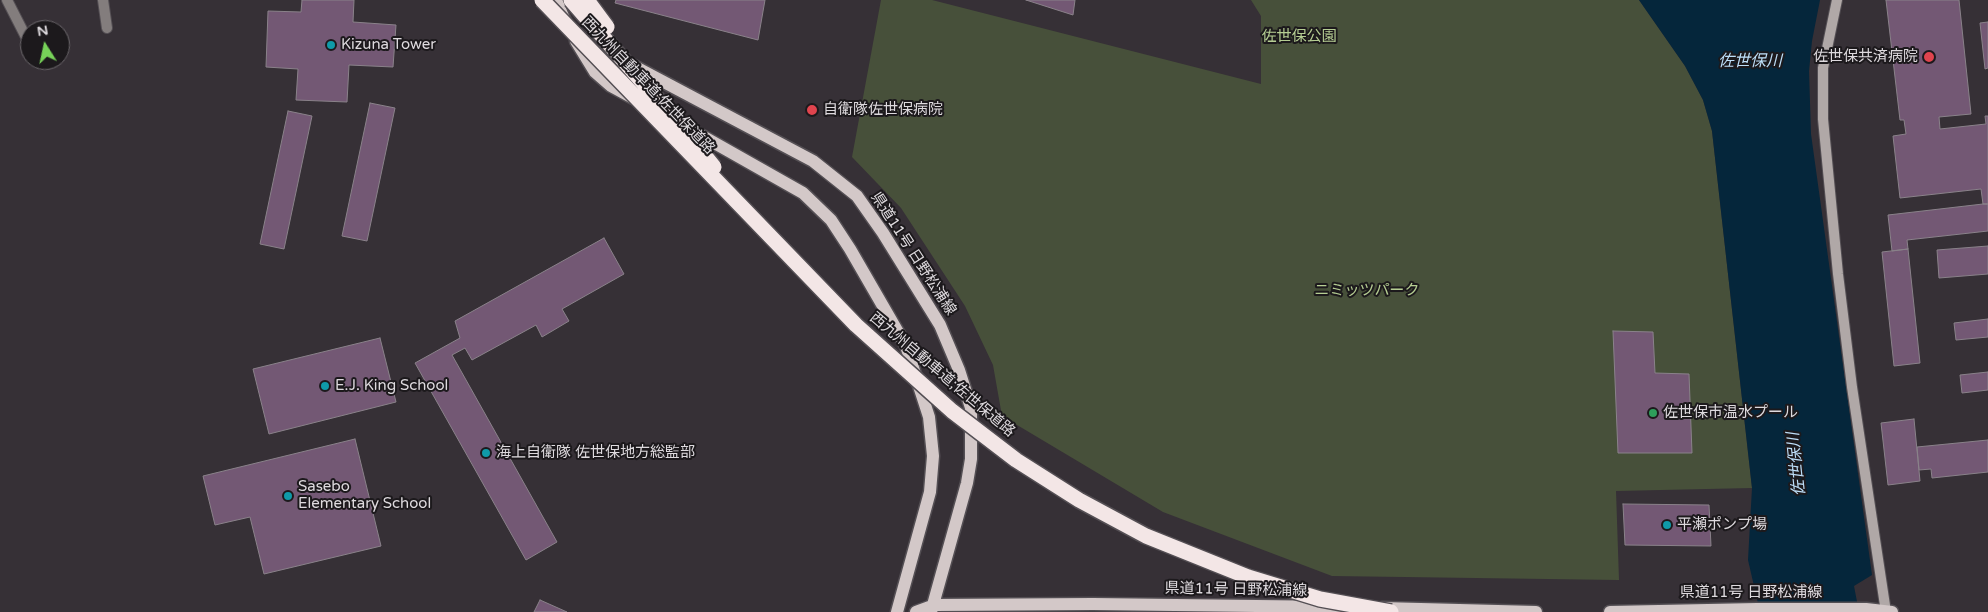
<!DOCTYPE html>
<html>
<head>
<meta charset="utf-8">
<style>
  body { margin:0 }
  #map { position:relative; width:1988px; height:612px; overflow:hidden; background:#363036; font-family:"Varela Round",sans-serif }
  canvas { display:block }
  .north { position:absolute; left:20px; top:20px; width:50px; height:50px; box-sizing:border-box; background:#1c191c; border:1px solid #6a666a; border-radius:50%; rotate:350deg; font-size:14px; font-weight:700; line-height:20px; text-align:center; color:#dedade }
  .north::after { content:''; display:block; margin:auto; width:18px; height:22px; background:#77d259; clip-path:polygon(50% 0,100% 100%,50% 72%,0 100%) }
</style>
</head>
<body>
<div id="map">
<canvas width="1988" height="612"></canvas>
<div class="north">N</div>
</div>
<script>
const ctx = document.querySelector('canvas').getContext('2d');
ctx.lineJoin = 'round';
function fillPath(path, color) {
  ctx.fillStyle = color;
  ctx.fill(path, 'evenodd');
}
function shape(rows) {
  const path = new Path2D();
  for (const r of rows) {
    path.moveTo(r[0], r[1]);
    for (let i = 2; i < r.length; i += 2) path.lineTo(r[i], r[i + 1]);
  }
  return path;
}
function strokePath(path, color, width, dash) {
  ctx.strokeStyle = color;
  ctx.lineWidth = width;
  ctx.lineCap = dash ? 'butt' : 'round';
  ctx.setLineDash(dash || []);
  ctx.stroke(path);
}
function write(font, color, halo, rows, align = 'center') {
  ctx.font = font + ' "Varela Round","Noto Sans JP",sans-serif';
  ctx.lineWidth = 4;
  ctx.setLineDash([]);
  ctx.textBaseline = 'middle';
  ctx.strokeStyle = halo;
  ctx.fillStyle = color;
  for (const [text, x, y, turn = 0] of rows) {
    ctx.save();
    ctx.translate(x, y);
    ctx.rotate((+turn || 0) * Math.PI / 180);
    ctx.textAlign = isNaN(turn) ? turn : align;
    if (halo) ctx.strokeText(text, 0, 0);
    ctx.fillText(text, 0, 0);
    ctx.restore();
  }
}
fillPath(shape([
  [881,0,932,0,1261,84,1261,16,1251,0,1639,0,1685,66,1703,100,1712,131,1752,488,1616,491,1619,580,1332,576,1163,512,1002,416,993,365,965,306,901,208,852,157]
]), '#47503a');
fillPath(shape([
  [1639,0,1820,0,1812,41,1809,71,1811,134,1872,575,1854,586,1859,612,1760,612,1748,560,1752,488,1712,131,1703,100,1685,66]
]), '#05263b');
const building = shape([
  [302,0,354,0,353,22,396,25,393,67,349,65,347,102,296,100,298,69,266,67,268,11,301,12,302,0],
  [616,0,765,0,758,40,615,3,616,0],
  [1026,0,1075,0,1073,15,1026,0],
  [1886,0,1959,0,1971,114,1939,117,1940,129,1986,124,1985,116,1988,116,1988,204,1983,204,1981,189,1900,198,1893,136,1906,134,1904,120,1900,120,1886,0],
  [1988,22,1988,68,1985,69,1980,23,1988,22],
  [370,103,395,108,367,241,342,236,370,103],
  [288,111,312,116,284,249,260,244,288,111],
  [1983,204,1988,204,1988,231,1907,240,1908,249,1892,251,1888,215,1983,204],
  [604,238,624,274,562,309,569,321,542,337,536,325,472,360,465,348,452,355,557,542,526,560,415,363,460,338,455,321,604,238],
  [1988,246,1988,274,1939,278,1937,250,1988,246],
  [1908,249,1920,363,1894,366,1882,252,1908,249],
  [1988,319,1988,337,1956,340,1954,323,1988,319],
  [1613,331,1653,332,1655,373,1689,374,1692,453,1618,453,1613,331],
  [380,338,396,402,269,434,253,369,380,338],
  [1988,372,1988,390,1962,393,1960,375,1988,372],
  [1914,419,1920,481,1888,485,1881,423,1914,419],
  [355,439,381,546,264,574,250,517,215,525,203,476,355,439],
  [1988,440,1988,472,1932,478,1931,469,1919,470,1917,447,1988,440],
  [1623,504,1709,505,1711,546,1625,545,1623,504],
  [540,600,567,612,534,612,540,600]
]);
fillPath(building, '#735874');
strokePath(building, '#8a828a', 1);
const street = shape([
  [7,0,30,45],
  [103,0,107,28],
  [38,60,40,63]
]);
const secondary = shape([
  [1837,0,1823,68,1823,119,1838,274,1852,387,1886,612]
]);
const primary = shape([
  [556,0,565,21],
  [576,41,595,72,611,86,633,98],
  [628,63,813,161,857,196,883,233,940,325,959,370,971,408,971,459,967,483,931,612],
  [681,124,803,193,831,220,850,249,906,346,929,417,933,456,930,492,897,612],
  [1382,608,1536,612],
  [916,612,935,605,1093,604,1339,607],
  [1610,612,1757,609,1866,609,1892,612]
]);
strokePath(street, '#544f54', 12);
strokePath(secondary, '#544f54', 12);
strokePath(primary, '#544f54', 15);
strokePath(street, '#837d7d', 10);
strokePath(secondary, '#b0a8a7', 10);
strokePath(primary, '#d3c8c8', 12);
const highwayBridge = shape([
  [542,0,856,325,952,411,1016,460,1079,500,1146,536,1248,577,1320,599,1391,612],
  [571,0,685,131,714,167],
  [587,0,607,27]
]);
strokePath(highwayBridge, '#544f54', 18, []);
strokePath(highwayBridge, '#f3e6e6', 15);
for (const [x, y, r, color] of [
  [331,45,5,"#0f9aa8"],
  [1929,57,6,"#e0444e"],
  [812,110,6,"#e0444e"],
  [325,386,5,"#0f9aa8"],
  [1653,413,5,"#2e9e5b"],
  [486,453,5,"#0f9aa8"],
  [288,496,5,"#0f9aa8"],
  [1667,525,5,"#0f9aa8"]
]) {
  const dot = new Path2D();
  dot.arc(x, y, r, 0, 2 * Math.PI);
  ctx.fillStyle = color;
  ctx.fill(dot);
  strokePath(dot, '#1c191c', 2);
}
write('15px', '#b6ce93', '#1c191c', [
  ["佐世保公園",1299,37],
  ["ニミッツパーク",1367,291]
]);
write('15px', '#dedade', '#1c191c', [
  ["Kizuna Tower",341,45],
  ["佐世保共済病院",1918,57,"right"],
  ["自衛隊佐世保病院",823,110],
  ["E.J. King School",335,386],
  ["佐世保市温水プール",1663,413],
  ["海上自衛隊 佐世保地方総監部",496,453],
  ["Sasebo",298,487],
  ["Elementary School",298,504],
  ["平瀬ポンプ場",1677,525]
], 'left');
write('15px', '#dedade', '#1c191c', [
  ["西九州自動車道;佐世保道路",648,86,46],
  ["県道11号 日野松浦線",913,254,57],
  ["西九州自動車道;佐世保道路",942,375,40],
  ["県道11号 日野松浦線",1236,590,1],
  ["県道11号 日野松浦線",1751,593]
]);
write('italic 16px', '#bddef8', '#1c191c', [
  ["佐世保川",1750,62],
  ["佐世保川",1797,464,-96]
]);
</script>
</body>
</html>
